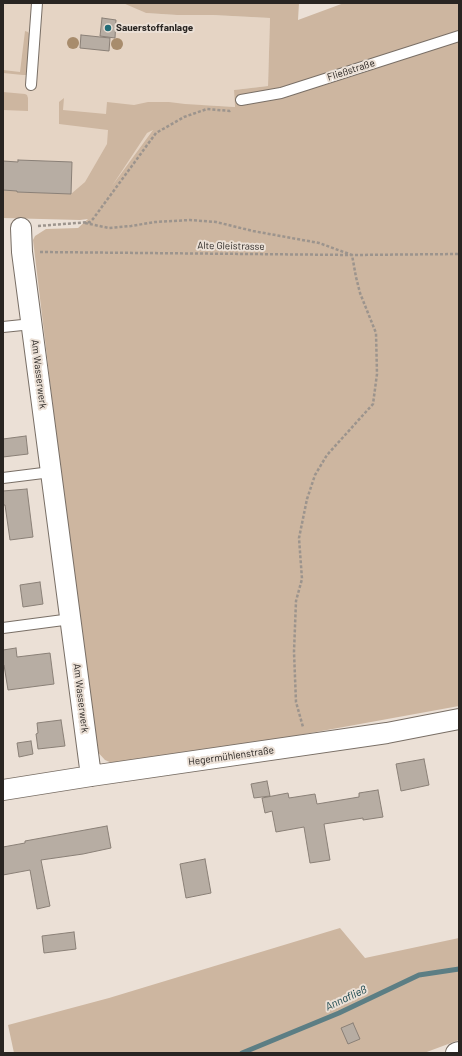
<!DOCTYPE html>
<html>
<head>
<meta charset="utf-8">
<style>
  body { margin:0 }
  #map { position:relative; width:462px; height:1056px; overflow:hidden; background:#ebe0d6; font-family:Barlow,sans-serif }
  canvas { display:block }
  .frame { position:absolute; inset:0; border:4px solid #292522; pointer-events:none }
</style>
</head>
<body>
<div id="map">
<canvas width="462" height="1056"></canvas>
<div class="frame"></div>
</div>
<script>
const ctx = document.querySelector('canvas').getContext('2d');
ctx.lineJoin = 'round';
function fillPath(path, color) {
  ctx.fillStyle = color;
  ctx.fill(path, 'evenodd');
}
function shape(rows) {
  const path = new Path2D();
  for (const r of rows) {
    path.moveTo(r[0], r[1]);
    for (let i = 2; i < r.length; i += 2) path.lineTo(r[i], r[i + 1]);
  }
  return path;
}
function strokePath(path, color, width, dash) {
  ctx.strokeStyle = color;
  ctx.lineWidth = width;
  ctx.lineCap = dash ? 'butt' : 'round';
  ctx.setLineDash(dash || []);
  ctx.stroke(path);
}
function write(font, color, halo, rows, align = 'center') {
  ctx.font = font + ' Barlow,sans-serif';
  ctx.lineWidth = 4;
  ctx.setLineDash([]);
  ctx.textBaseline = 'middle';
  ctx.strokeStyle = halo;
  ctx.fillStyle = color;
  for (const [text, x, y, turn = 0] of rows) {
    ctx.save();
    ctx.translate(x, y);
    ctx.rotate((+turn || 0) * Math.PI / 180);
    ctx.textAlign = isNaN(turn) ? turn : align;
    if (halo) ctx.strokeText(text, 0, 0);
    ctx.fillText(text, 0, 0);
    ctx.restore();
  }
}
fillPath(shape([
  [3,3,125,3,146,13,177,15,213,15,270,18,268,86,234,90,235,107,202,105,90,217,3,216]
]), '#e5d4c4');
fillPath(shape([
  [123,3,299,3,298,20,344,3,459,3,459,706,283,738,174,755,112,763,105,760,94,748,33,240,35,236,46,229,78,228,88,219,80,220,3,218,3,190,17,191,17,192,71,194,85,182,107,144,108,130,59,124,59,102,64,98,63,110,106,114,107,102,134,105,148,102,169,102,185,104,235,107,234,90,268,86,270,18,213,15,177,15,146,13],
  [153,130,112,186,147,133],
  [25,31,28,32,31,37,26,75,23,75,3,73,3,70,20,72],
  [3,92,25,94,27,95,28,98,28,111,3,110],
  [340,928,365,958,459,938,459,1040,424,1053,14,1053,8,1025,109,998]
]), '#cdb6a0');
strokePath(shape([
  [242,1053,339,1013,419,975,459,969]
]), '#5c7e84', 5);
const building = shape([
  [102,18,116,20,115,38,100,36,102,18],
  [81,35,110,38,109,51,80,48,81,35],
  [18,160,72,162,71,194,17,192,17,191,3,190,3,161,18,162,18,160],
  [26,436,28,454,3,457,3,439,26,436],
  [27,489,33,537,10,540,5,505,3,505,3,491,27,489],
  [40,582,43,604,23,607,20,585,40,582],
  [16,648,17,657,50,653,54,684,8,690,4,665,3,665,3,650,16,648],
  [61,720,65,746,38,749,36,734,38,733,37,723,61,720],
  [31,741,33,754,19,757,17,743,31,741],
  [424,759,429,785,401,791,396,764,424,759],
  [267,781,270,796,254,798,251,784,267,781],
  [378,790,383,817,363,820,363,818,324,824,330,860,310,863,304,827,276,832,272,811,265,813,262,798,288,793,289,798,315,794,317,804,359,797,359,793,378,790],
  [107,826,111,848,83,854,41,860,50,906,37,909,30,870,3,875,3,847,25,843,25,841,107,826],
  [205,859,211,893,186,898,180,864,205,859],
  [74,932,76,949,44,953,42,936,74,932],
  [353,1023,360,1039,348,1044,341,1028,353,1023]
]);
fillPath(building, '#b7ada3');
strokePath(building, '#8a8077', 1);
const service = shape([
  [31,85,37,3],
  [241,100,281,93,459,36],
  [3,327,32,324],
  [3,478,51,472],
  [3,628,71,619]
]);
const minor = shape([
  [21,228,22,252,91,776],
  [3,790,91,776,387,733,459,719],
  [456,1053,459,1052]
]);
strokePath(service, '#796f66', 12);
strokePath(minor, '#796f66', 22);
strokePath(shape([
  [85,223,109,228,131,226,155,222,190,220,216,222,253,231,319,243,352,255,356,277,360,293,376,333,377,374,373,404,327,455,315,475,307,499,299,538,302,579,296,601,294,652,296,702,303,727],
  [38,226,90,222,93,219,156,133,184,117,207,109,230,111,232,110],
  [40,252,352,255,459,254]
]), '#9c948d', 2.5, [3, 2]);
strokePath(service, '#fff', 10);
strokePath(minor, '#fff', 20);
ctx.fillStyle = '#a88c6c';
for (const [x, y] of [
  [73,43],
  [117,44]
]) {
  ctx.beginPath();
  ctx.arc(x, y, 6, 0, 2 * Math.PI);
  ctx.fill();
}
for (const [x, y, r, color] of [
  [108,28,4,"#236c77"]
]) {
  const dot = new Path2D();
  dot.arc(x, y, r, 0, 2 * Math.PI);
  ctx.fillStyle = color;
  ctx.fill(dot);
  strokePath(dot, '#ebe0d6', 1.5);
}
write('bold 10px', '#292522', '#ebe0d6', [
  ["Sauerstoffanlage",116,28]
], 'left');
write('10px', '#292522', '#ebe0d6', [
  ["Fließstraße",351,70,-18],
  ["Alte Gleistrasse",231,246,1],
  ["Am Wasserwerk",39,374,83],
  ["Am Wasserwerk",81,698,83],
  ["Hegermühlenstraße",231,756,-8]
]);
write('italic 11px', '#0a3b43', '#ebe0d6', [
  ["Annafließ",346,998,-25]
]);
</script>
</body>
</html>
